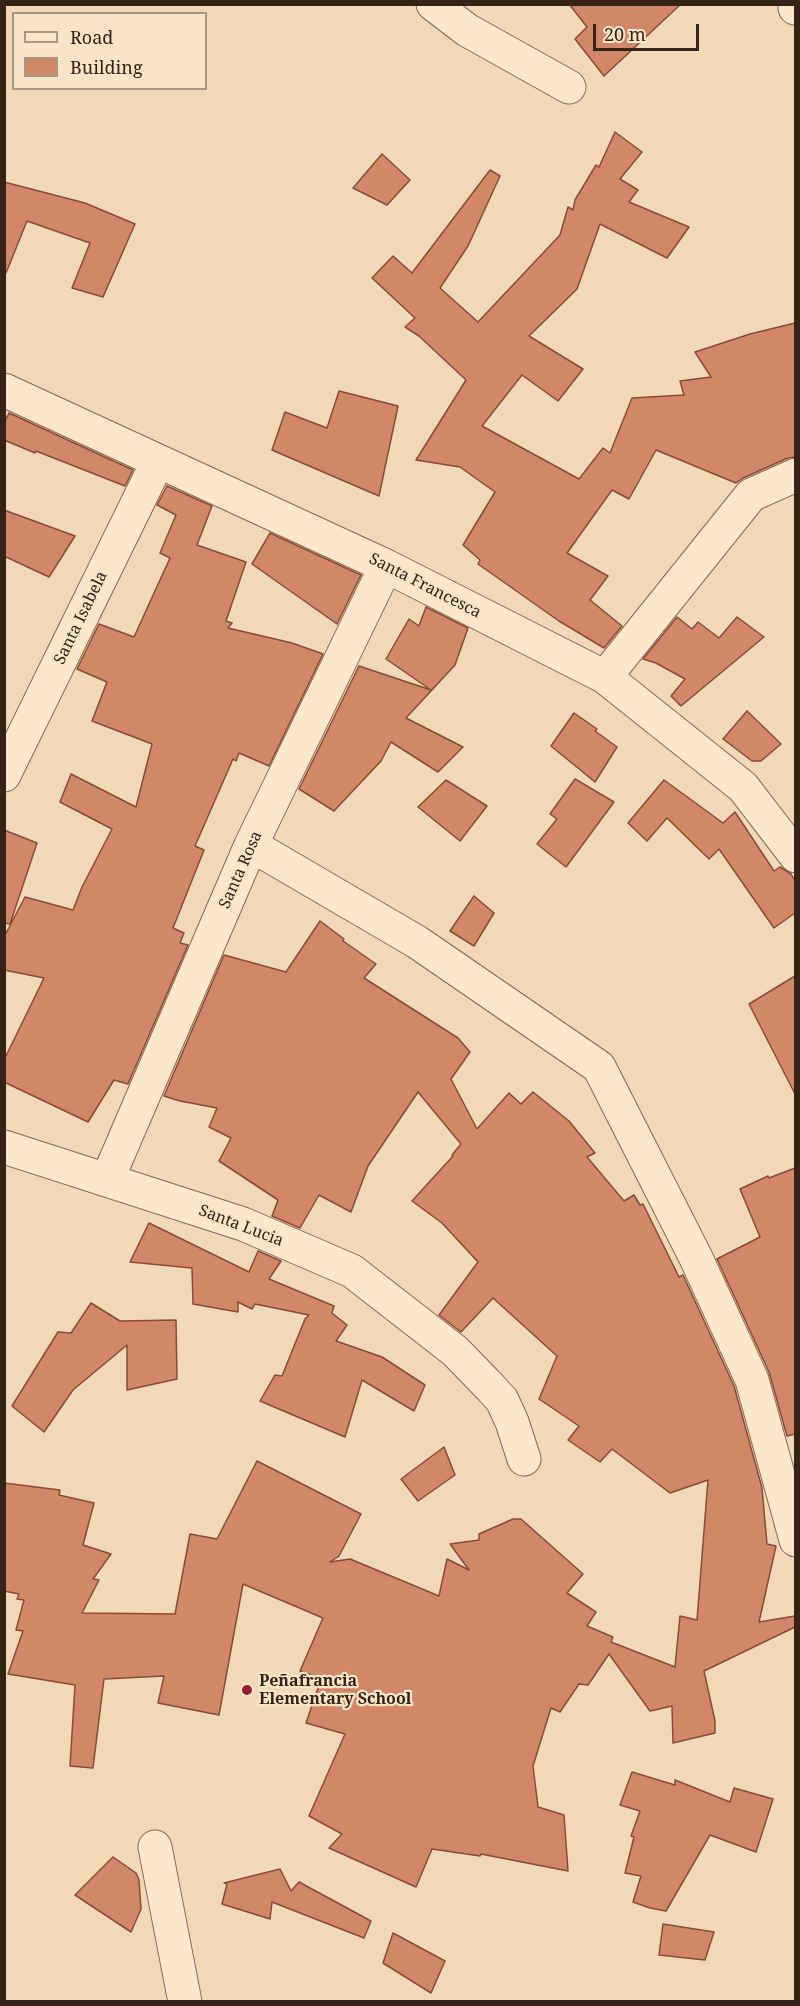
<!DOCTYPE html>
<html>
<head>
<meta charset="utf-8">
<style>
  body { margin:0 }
  #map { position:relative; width:800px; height:2006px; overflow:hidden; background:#f1d8b7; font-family:"Noto Serif",serif }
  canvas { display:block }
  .frame { position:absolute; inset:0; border:6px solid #352318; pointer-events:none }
  .legend { position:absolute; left:12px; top:12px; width:195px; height:78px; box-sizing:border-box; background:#f8e4c7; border:2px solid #aa9781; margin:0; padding:8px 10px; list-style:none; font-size:18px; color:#352318 }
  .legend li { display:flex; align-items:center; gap:12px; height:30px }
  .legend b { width:30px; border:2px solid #aa9781 }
  .scale { position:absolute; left:593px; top:24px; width:106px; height:27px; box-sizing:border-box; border:3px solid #352318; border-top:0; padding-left:8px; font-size:18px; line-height:21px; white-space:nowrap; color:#352318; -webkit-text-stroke:4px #f8e4c7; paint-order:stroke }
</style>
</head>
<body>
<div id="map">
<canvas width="800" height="2006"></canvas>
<div class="frame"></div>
<ul class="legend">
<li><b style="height:8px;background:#fce7cb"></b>Road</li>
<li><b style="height:16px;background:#d38769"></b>Building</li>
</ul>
<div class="scale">20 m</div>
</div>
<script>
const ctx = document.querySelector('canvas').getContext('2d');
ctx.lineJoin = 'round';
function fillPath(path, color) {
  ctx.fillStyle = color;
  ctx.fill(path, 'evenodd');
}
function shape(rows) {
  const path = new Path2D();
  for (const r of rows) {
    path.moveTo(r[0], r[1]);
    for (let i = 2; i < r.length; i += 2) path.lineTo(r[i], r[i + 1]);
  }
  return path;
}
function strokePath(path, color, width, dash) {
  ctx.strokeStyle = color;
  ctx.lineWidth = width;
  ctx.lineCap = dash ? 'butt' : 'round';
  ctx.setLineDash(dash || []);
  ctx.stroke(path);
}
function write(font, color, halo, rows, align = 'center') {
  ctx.font = font + ' "Noto Serif",serif';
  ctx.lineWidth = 4.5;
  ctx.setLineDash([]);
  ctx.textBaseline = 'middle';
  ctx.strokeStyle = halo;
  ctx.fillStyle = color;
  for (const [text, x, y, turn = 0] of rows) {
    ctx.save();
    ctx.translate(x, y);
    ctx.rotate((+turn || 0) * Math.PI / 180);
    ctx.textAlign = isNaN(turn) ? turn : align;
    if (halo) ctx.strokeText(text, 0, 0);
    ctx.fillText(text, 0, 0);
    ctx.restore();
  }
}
const building = shape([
  [569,4,681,4,604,76,575,39,587,27,569,4],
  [615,132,642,152,620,179,638,190,629,202,689,227,667,258,600,224,577,289,529,336,583,369,558,401,522,375,482,426,579,479,603,448,610,453,632,398,684,395,680,381,711,377,695,352,750,334,795,323,795,457,788,458,743,478,736,483,656,450,629,499,612,490,567,553,608,576,590,600,622,626,604,648,559,621,478,564,480,560,463,545,495,492,460,467,416,460,466,380,419,336,405,327,415,318,372,278,393,256,412,273,490,170,500,176,468,246,440,288,478,322,560,235,568,207,573,210,575,200,596,165,599,167,615,132],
  [382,154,410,180,387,205,353,188,382,154],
  [4,182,85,203,135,224,103,297,72,288,90,243,27,221,6,273,4,272,4,182],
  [339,391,398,406,379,496,272,450,285,412,327,428,339,391],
  [9,413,133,470,125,486,36,451,35,453,4,440,4,423,9,413],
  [167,486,212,506,197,545,246,562,226,621,232,623,228,628,292,643,323,654,269,766,239,753,236,761,233,759,195,846,204,850,173,928,184,933,180,943,188,945,128,1084,114,1080,88,1122,4,1082,4,1060,44,978,4,970,4,937,25,897,73,910,82,887,112,829,60,802,71,774,136,807,152,744,92,721,107,682,77,669,99,624,134,637,170,558,160,553,176,515,157,505,167,486],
  [4,510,75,536,49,577,4,556,4,510],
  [270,533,361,575,337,624,252,564,270,533],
  [426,607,468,628,455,665,406,718,463,747,438,772,391,742,381,761,334,811,299,789,359,666,431,690,386,659,409,619,419,626,426,607],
  [677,617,692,629,698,622,719,638,737,617,764,637,681,706,671,696,685,679,656,663,643,659,677,617],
  [747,711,781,744,761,761,752,761,723,739,747,711],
  [574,713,597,729,595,731,617,747,595,782,551,746,574,713],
  [575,779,614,802,566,867,537,844,557,819,550,814,575,779],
  [446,780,487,806,460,841,418,807,446,780],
  [664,780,723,823,735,812,774,871,780,867,791,874,795,881,795,913,774,928,719,849,709,859,667,818,647,841,628,823,664,780],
  [4,830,37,843,10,924,4,923,4,830],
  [474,896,494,913,474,946,450,931,474,896],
  [320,921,344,939,343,941,376,964,364,978,458,1038,470,1052,451,1079,477,1129,509,1093,521,1104,533,1092,569,1121,595,1153,587,1157,624,1201,634,1195,640,1205,643,1204,679,1277,683,1275,734,1386,762,1488,767,1544,776,1546,759,1622,795,1616,795,1627,704,1671,715,1721,715,1733,673,1743,672,1706,650,1711,609,1654,588,1685,579,1684,560,1712,551,1708,533,1766,538,1807,564,1815,568,1871,481,1854,480,1856,432,1849,416,1887,329,1848,342,1834,309,1816,345,1734,306,1723,321,1679,300,1671,323,1618,243,1584,219,1715,158,1703,164,1676,104,1679,93,1768,70,1766,75,1685,8,1674,23,1631,16,1630,24,1600,17,1599,19,1594,4,1591,4,1483,60,1490,59,1495,94,1503,83,1545,111,1554,93,1579,99,1580,82,1613,175,1614,190,1534,217,1539,257,1461,361,1514,339,1556,330,1562,350,1559,439,1596,447,1559,469,1570,450,1544,479,1540,479,1534,513,1519,521,1519,583,1574,567,1593,596,1612,587,1626,613,1637,611,1642,675,1667,680,1616,697,1620,708,1480,670,1493,612,1449,600,1462,568,1440,579,1426,539,1399,557,1356,493,1298,461,1332,439,1315,478,1262,442,1223,412,1201,453,1156,452,1155,461,1144,418,1092,368,1166,351,1212,319,1195,300,1228,272,1216,278,1200,219,1161,231,1138,209,1127,217,1108,180,1101,164,1096,224,955,286,972,320,921],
  [795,976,795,1094,749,1004,795,976],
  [795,1168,795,1434,787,1436,769,1372,717,1259,760,1237,740,1189,768,1176,769,1178,795,1168],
  [149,1223,249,1272,258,1251,281,1261,269,1279,334,1306,332,1313,347,1325,336,1341,382,1357,425,1385,414,1411,362,1380,345,1437,260,1401,275,1375,282,1376,305,1319,309,1315,255,1304,252,1309,238,1302,238,1312,193,1304,192,1268,130,1262,149,1223],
  [91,1303,120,1321,176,1320,177,1379,127,1390,127,1345,73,1390,44,1432,12,1406,58,1332,71,1333,91,1303],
  [444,1447,455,1475,418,1501,401,1479,444,1447],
  [632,1772,675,1785,675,1780,730,1802,734,1788,773,1799,756,1852,710,1835,666,1911,650,1908,633,1902,641,1876,625,1873,634,1837,631,1836,640,1811,620,1805,632,1772],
  [113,1857,136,1873,139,1880,141,1909,131,1932,75,1895,113,1857],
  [280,1869,291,1891,299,1882,371,1921,364,1938,272,1902,270,1919,222,1904,227,1884,224,1883,280,1869],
  [663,1924,714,1932,705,1960,659,1955,663,1924],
  [393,1933,445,1961,431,1993,383,1963,393,1933]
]);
fillPath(building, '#d38769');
strokePath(building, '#894b35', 1.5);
const minor = shape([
  [433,4,467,30,569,87],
  [795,8,796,8],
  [4,390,386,566,605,677,743,787,796,856],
  [605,677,751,495,796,475],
  [4,775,158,461],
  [251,845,417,942,599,1067,696,1258,752,1380,796,1540],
  [4,1147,243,1224,352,1271,455,1351,490,1387,502,1400,512,1422,524,1459],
  [108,1178,251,845,386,566],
  [155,1847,185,2002]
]);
strokePath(minor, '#886752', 35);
strokePath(minor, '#fce7cb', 33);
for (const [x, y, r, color] of [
  [247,1690,6,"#9c1d2f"]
]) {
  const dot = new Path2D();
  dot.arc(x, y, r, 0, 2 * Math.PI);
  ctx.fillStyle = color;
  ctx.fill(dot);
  strokePath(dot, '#f8e4c7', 2);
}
write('16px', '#352318', '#f8e4c7', [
  ["Santa Francesca",425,586,27],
  ["Santa Isabela",81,618,-64],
  ["Santa Rosa",241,870,-66],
  ["Santa Lucia",241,1226,21]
]);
write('bold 16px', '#352318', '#f8e4c7', [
  ["Peñafrancia",259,1681],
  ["Elementary School",259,1699]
], 'left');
</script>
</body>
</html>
